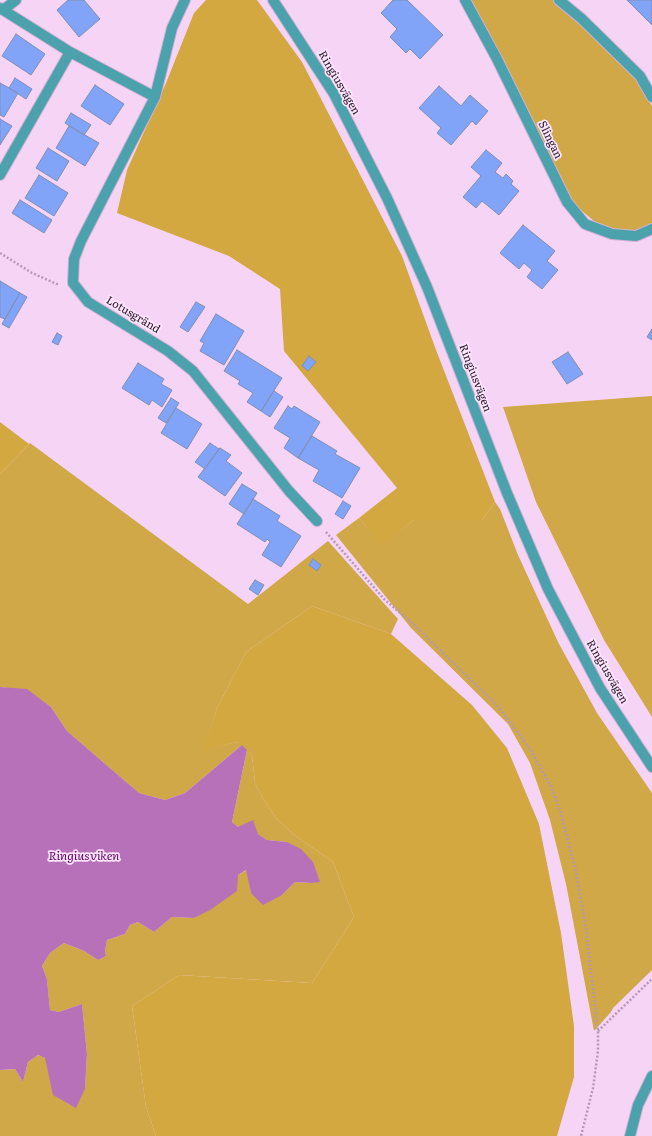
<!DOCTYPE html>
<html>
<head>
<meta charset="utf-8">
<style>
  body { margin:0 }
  canvas { display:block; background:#f6d4f6 }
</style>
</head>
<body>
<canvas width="652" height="1136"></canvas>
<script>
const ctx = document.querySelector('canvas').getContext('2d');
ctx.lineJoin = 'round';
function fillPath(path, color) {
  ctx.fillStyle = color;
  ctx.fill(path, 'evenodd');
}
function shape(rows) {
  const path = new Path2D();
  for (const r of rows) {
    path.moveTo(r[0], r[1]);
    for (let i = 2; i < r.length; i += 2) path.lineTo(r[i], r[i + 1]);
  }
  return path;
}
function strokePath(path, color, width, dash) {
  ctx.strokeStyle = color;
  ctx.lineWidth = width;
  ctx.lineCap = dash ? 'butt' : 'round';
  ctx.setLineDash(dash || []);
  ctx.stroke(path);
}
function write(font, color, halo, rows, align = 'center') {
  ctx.font = font + ' Literata,serif';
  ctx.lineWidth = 3.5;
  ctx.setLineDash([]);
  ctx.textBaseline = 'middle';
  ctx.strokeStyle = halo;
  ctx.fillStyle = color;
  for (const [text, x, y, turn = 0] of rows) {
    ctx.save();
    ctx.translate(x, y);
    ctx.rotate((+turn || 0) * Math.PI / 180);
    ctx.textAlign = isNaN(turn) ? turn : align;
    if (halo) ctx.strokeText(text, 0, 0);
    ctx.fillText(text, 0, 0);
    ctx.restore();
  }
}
fillPath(shape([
  [471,0,553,0,573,14,630,70,652,106,652,225,642,231,606,231,570,201],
  [652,396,652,717,604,640,536,502,503,407],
  [30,443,248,604,328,541,398,619,391,634,312,606,246,652,217,708,204,749,237,742,242,745,185,793,165,800,139,793,67,731,51,707,27,690,0,687,0,474],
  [495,502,500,509,518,555,558,642,597,713,652,793,652,970,613,1008,611,1012,594,1031,566,884,550,820,530,763,508,724,411,628,336,535,359,518,381,545,414,520,482,520],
  [247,750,252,755,255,783,262,797,276,818,293,834,333,862,354,917,312,983,179,975,132,1006,146,1107,156,1136,0,1136,0,1070,15,1069,23,1082,28,1062,38,1055,45,1058,85,1089,87,1054,82,1004,59,1012,50,1010,47,979,42,966,50,953,64,943,84,951,98,960,106,956,105,951,107,940,125,934,130,925,138,922,154,932,172,917,194,918,238,875,247,870,251,893,282,895,295,882,311,883,287,842,267,840,258,834,238,827,232,822]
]), '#d0a848');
fillPath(shape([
  [206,0,257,0,302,62,402,256,436,350,495,502,482,520,414,520,381,546,359,518,397,488,284,351,280,289,229,256,117,213,127,170,166,83,194,13],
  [0,422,29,444,0,474],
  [312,606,391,634,472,705,507,748,539,824,561,933,574,1026,574,1077,557,1136,156,1136,146,1107,132,1006,179,975,312,983,354,917,333,862,293,834,276,818,262,797,255,783,252,755,237,742,203,750,217,708,246,652]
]), '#d3a841');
fillPath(shape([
  [0,687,27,689,51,707,67,731,139,793,165,800,185,793,242,745,247,750,232,822,238,827,253,820,258,834,267,840,287,842,301,849,313,862,320,882,311,883,295,882,282,895,263,905,251,893,246,870,238,875,237,891,210,910,194,918,172,917,154,932,138,922,130,925,125,934,107,940,105,951,106,956,98,960,84,951,64,943,50,953,42,966,47,979,50,1010,59,1012,82,1004,87,1054,85,1089,76,1108,53,1095,45,1058,38,1055,28,1062,23,1082,15,1069,0,1070]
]), '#b771b9');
const building = shape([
  [68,0,84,0,100,19,79,37,57,10,68,0],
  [393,0,407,0,443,35,420,59,410,49,406,53,390,37,397,29,381,13,393,0],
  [627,0,652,0,652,25,627,0],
  [16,34,45,54,31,75,2,56,16,34],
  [15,78,32,89,26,99,9,88,15,78],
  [0,83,18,93,4,117,0,115,0,83],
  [95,85,124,104,110,125,81,106,95,85],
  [439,86,461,106,470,95,488,111,476,125,472,121,451,145,437,133,441,128,419,108,439,86],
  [71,113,91,125,84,135,65,123,71,113],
  [0,119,12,126,0,145,0,119],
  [69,126,99,143,85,166,56,148,69,126],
  [48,148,69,161,57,181,36,168,48,148],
  [486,150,502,163,495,172,503,178,506,174,513,181,511,184,519,191,499,215,482,201,476,208,463,197,481,176,471,167,486,150],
  [39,175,68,193,54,216,25,198,39,175],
  [20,200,52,220,44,233,12,213,20,200],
  [523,225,555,251,547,261,558,270,542,289,527,277,532,270,524,263,519,269,500,253,523,225],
  [0,281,20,293,5,319,0,317,0,281],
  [20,293,27,297,9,328,2,324,20,293],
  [196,302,205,307,188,332,180,327,196,302],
  [216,314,244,331,224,365,200,351,204,343,200,341,216,314],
  [652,329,652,340,647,337,652,329],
  [57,333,62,336,58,345,52,342,57,333],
  [237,350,282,378,261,411,247,402,253,393,238,384,240,381,224,371,237,350],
  [568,352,583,374,567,384,552,362,568,352],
  [309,356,316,362,308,371,302,366,309,356],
  [138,363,164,379,161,384,172,390,162,407,152,400,149,405,122,388,138,363],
  [274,391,283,397,270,417,261,411,274,391],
  [171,398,179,403,166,423,158,418,171,398],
  [288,406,292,409,294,406,320,422,298,458,284,448,290,438,274,428,288,406],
  [176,408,202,424,187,449,161,433,176,408],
  [312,436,337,451,335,454,360,468,342,498,313,481,319,470,298,458,312,436],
  [210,443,219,449,205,469,195,462,210,443],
  [220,448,231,455,226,461,242,473,225,496,198,477,220,448],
  [242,484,257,493,244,514,229,504,242,484],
  [253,499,280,516,277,521,301,536,281,567,262,555,270,542,267,539,265,542,237,524,253,499],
  [343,501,351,506,343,519,335,514,343,501],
  [313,559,321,565,317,571,309,565,313,559],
  [255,580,264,585,258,595,249,589,255,580]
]);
fillPath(building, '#81a4f8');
strokePath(building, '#7f8fb3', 1);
const minor = shape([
  [185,0,172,28,155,97,81,241,74,259,73,283,88,302,168,351,193,371,289,491,317,521],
  [273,0,334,94,387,198,427,287,507,493,548,589,600,688,652,767],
  [465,0,497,59,567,202,585,224,612,234,636,236,652,229],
  [559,0,582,19,640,76,652,97],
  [0,8,70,52,155,97],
  [3,10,16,0],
  [0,175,70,52],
  [630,1136,638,1105,652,1076]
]);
strokePath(minor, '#d0b2d0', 12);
strokePath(shape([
  [0,253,32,273,59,285],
  [326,532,384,599,412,623,497,705,530,749,551,786,560,810,575,867,586,928,598,1031,598,1051,593,1088,581,1136],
  [598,1031,652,979]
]), '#b499b4', 2.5, [2, 2]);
strokePath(minor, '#4ba2ad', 10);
write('11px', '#241824', '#ffe4ff', [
  ["Ringiusvägen",339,83,60],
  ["Slingan",550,140,64],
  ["Lotusgränd",133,315,31],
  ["Ringiusvägen",475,378,69],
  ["Ringiusvägen",607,672,60]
]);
write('italic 12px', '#600264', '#ffe4ff', [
  ["Ringiusviken",84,856]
]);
</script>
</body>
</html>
